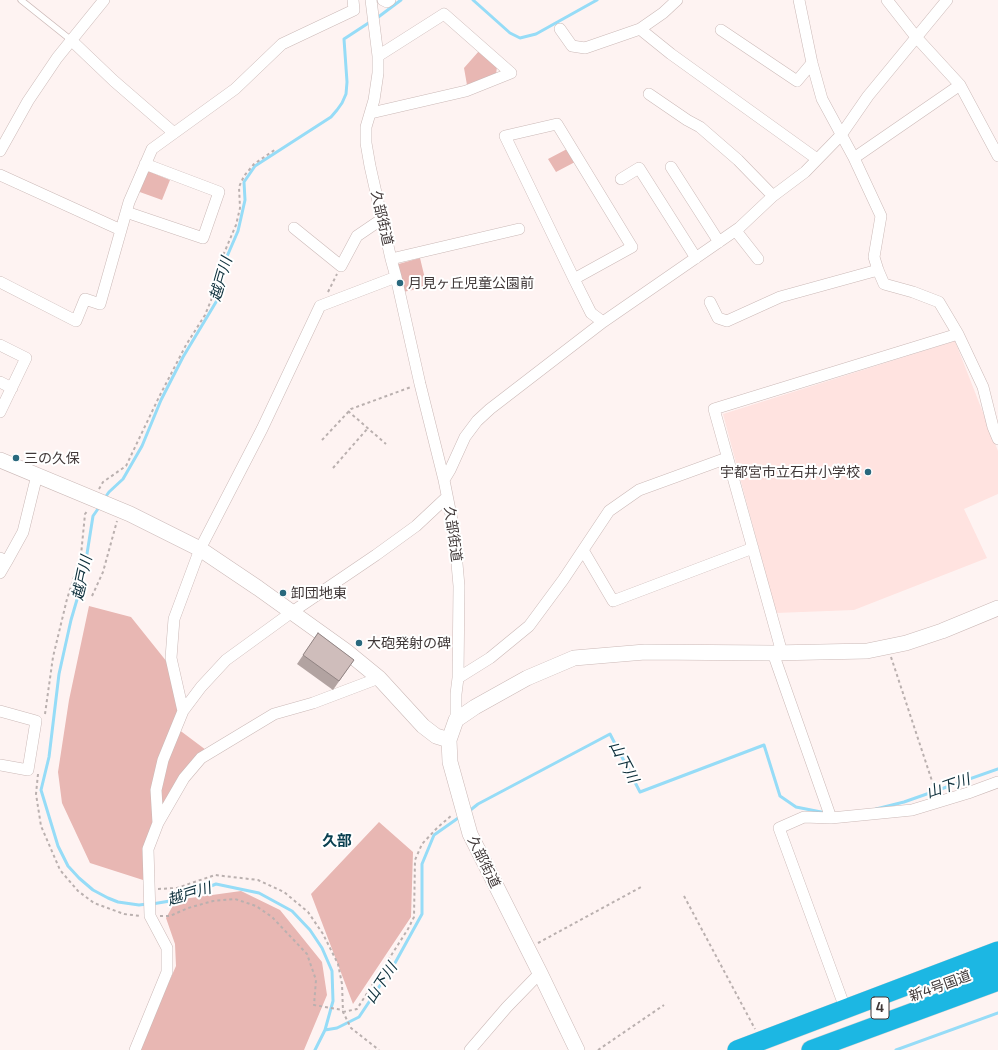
<!DOCTYPE html>
<html>
<head>
<meta charset="utf-8">
<style>
  body { margin:0 }
  canvas { display:block; background:#fef3f2 }
</style>
</head>
<body>
<canvas width="998" height="1050"></canvas>
<script>
const ctx = document.querySelector('canvas').getContext('2d');
ctx.lineJoin = 'round';
function fillPath(path, color) {
  ctx.fillStyle = color;
  ctx.fill(path, 'evenodd');
}
function shape(rows) {
  const path = new Path2D();
  for (const r of rows) {
    path.moveTo(r[0], r[1]);
    for (let i = 2; i < r.length; i += 2) path.lineTo(r[i], r[i + 1]);
  }
  return path;
}
function strokePath(path, color, width, dash) {
  ctx.strokeStyle = color;
  ctx.lineWidth = width;
  ctx.lineCap = dash ? 'butt' : 'round';
  ctx.setLineDash(dash || []);
  ctx.stroke(path);
}
function write(font, color, halo, rows, align = 'center') {
  ctx.font = font + ' "Exo 2","Noto Sans JP",sans-serif';
  ctx.lineWidth = 4;
  ctx.setLineDash([]);
  ctx.textBaseline = 'middle';
  ctx.strokeStyle = halo;
  ctx.fillStyle = color;
  for (const [text, x, y, turn = 0] of rows) {
    ctx.save();
    ctx.translate(x, y);
    ctx.rotate((+turn || 0) * Math.PI / 180);
    ctx.textAlign = isNaN(turn) ? turn : align;
    if (halo) ctx.strokeText(text, 0, 0);
    ctx.fillText(text, 0, 0);
    ctx.restore();
  }
}
fillPath(shape([
  [955,341,998,451,998,494,964,509,987,558,854,610,776,613,723,414]
]), '#ffe3e0');
fillPath(shape([
  [479,51,497,67,496,74,467,85,464,68],
  [567,149,575,162,556,172,548,159],
  [148,171,170,180,162,200,137,191],
  [420,258,427,287,403,292,395,265],
  [89,606,131,617,175,672,179,712,178,729,206,750,144,851,143,880,90,863,62,803,58,772,69,700],
  [379,822,413,852,411,917,353,1004,311,894],
  [241,891,280,910,322,962,327,995,304,1050,139,1050,176,966,175,944,166,918,176,900]
]), '#e8b7b3');
strokePath(shape([
  [473,0,510,33,520,38,536,34,597,0],
  [377,18,401,0],
  [104,499,109,492,123,479,142,446,161,400,183,357,219,297,222,268,238,231,245,200,244,182,255,166,331,117,337,110,342,103,346,94,347,82,344,39,370,22],
  [100,506,93,516,83,579,71,620,59,674,49,757,41,790,58,846,68,866,79,878,93,890,108,898,118,902,139,905,147,904],
  [876,809,904,802,998,769],
  [468,812,478,804,610,734,640,792,764,745,780,796,796,807,826,813],
  [152,904,176,900,216,884,259,893,292,911,310,930,322,948,332,971,333,1001,325,1030,315,1050],
  [325,1030,337,1028,359,1017,395,963,422,914,422,864,434,835,461,816],
  [896,1050,998,1013]
]), '#96dcf7', 3);
const lane = shape([
  [21,0,71,40]
]);
const street = shape([
  [371,0,378,56,378,73,374,100,366,127,366,143,370,166,391,259,396,277,420,384,444,480,454,530,459,586,458,678,456,694,456,720],
  [383,0,387,2,390,0],
  [799,0,812,63,822,99,854,158,881,216,874,257,878,270,884,284,913,292,939,302,958,334],
  [887,0,916,37,960,85,998,156],
  [560,29,572,46,585,48,640,29,663,13,677,0],
  [640,29,671,54,817,159],
  [721,30,797,81,812,63],
  [71,40,114,81,174,133],
  [649,94,687,120,700,127,738,160,773,196],
  [371,113,466,91,511,73,444,14,378,56],
  [0,151,28,101,57,58,104,0],
  [854,158,960,85],
  [671,167,719,242],
  [0,175,121,230,129,202,152,149,235,89,282,44,354,10,353,0],
  [621,179,639,168,696,258],
  [126,212,203,238,219,192,145,164],
  [294,228,341,266,357,236,382,219],
  [736,231,758,259],
  [391,259,519,229],
  [574,279,632,247,557,124,505,136,574,279,591,313,603,322],
  [0,282,76,321,85,299,100,304,121,230],
  [710,302,718,318,727,321,780,297,878,270],
  [0,345,26,358,0,412],
  [0,382,12,388],
  [444,480,450,470,465,437,477,421,490,409,603,322,739,228,773,196,805,172,841,135,868,96,947,0],
  [583,550,613,601,753,548],
  [0,558,7,561,23,532,37,475],
  [0,573,7,561],
  [773,653,831,818],
  [782,653,714,409,958,334,983,387,993,427,998,439],
  [458,678,490,658,529,626,563,580,609,511,639,490,727,458],
  [0,711,36,721,28,770,0,765],
  [183,711,171,658,174,619,200,549,262,429,320,306,396,277],
  [158,823,156,790,163,760,183,711,201,687,226,660,292,612,376,555,416,526,447,497],
  [845,1008,779,828,804,817,831,818,912,810,968,793,998,782],
  [135,1050,167,972,167,948,150,916,148,849,158,823,184,778,201,758,274,714,313,703,379,678],
  [470,1050,507,1007,540,973]
]);
const secondary = shape([
  [0,460,130,514,200,549,258,588,346,651,379,678,423,726,436,736,449,740],
  [577,1050,540,973,470,834,450,762,449,740,456,720,475,707,527,678,574,658,645,652,773,653,867,651,906,643,942,631,998,608]
]);
const highway = shape([
  [949,983,998,965],
  [737,1050,998,951],
  [811,1050,998,981]
]);
strokePath(lane, '#cbb9b7', 7);
strokePath(street, '#cbb9b7', 12);
strokePath(secondary, '#cbb9b7', 16);
strokePath(highway, '#d5d3d3', 20);
strokePath(shape([
  [328,292,337,274],
  [348,411,386,444],
  [322,440,351,409,411,387],
  [333,468,368,428],
  [99,489,103,482,126,466,159,397,186,345,205,315,214,293,219,265,236,225,240,208,239,187,244,176,254,164,276,149],
  [92,596,103,572,117,521],
  [891,657,934,787],
  [45,714,53,657,67,599,81,555,85,514,88,510],
  [38,774,36,794,41,826,60,870,78,891,94,903,124,914,140,916],
  [158,889,177,888,215,875,258,880,284,892,308,912,323,934,338,964,342,984,343,1012,351,1028,379,1050],
  [684,896,755,1029],
  [160,916,170,916,188,908,213,901,235,899,256,906,272,917,307,954,316,980,314,1005,343,1010],
  [538,943,643,886],
  [343,1012,357,1009,408,929,414,917,415,860,422,844,437,828,452,815],
  [598,1050,664,1005]
]), '#bab0af', 2, [3, 3]);
strokePath(lane, '#fff', 5.5);
strokePath(street, '#fff', 11);
strokePath(secondary, '#fff', 15);
strokePath(highway, '#1cb7e3', 19);
fillPath(shape([
  [318,633,354,660,333,690,297,664]
]), '#b2a3a1');
const building = shape([
  [318,633,354,660,339,681,303,655,318,633]
]);
fillPath(building, '#cfbdbb');
strokePath(building, '#918483', 1);
for (const [x, y, r, color] of [
  [400,283,4,"#29687d"],
  [16,458,4,"#29687d"],
  [868,472,4,"#29687d"],
  [283,593,4,"#29687d"],
  [359,643,4,"#29687d"]
]) {
  const dot = new Path2D();
  dot.arc(x, y, r, 0, 2 * Math.PI);
  ctx.fillStyle = color;
  ctx.fill(dot);
  strokePath(dot, '#fff', 1.5);
}
for (const [x, y, w] of [
  [880,1008,18]
]) {
  const box = new Path2D();
  box.roundRect(x - w / 2, y - 11, w, 22, 3);
  ctx.fillStyle = '#fff';
  ctx.fill(box);
  strokePath(box, '#403838', 1);
}
write('bold 13px', '#403838', null, [
  ["4",880,1008]
]);
write('14px', '#403838', '#fff', [
  ["久部街道",382,218,77],
  ["久部街道",453,534,82],
  ["久部街道",484,862,64],
  ["新4号国道",940,986,-20]
]);
write('14px', '#403838', '#fff', [
  ["月見ヶ丘児童公園前",408,283],
  ["三の久保",24,458],
  ["宇都宮市立石井小学校",860,472,"right"],
  ["卸団地東",291,593],
  ["大砲発射の碑",367,643]
], 'left');
write('italic 15px', '#0d2f3b', '#fff', [
  ["越戸川",221,279,-74],
  ["越戸川",82,578,-78],
  ["山下川",624,762,62],
  ["山下川",948,786,-19],
  ["越戸川",189,894,-17],
  ["山下川",381,983,-57]
]);
write('bold 15px', '#0a4051', '#fff', [
  ["久部",337,841]
]);
</script>
</body>
</html>
